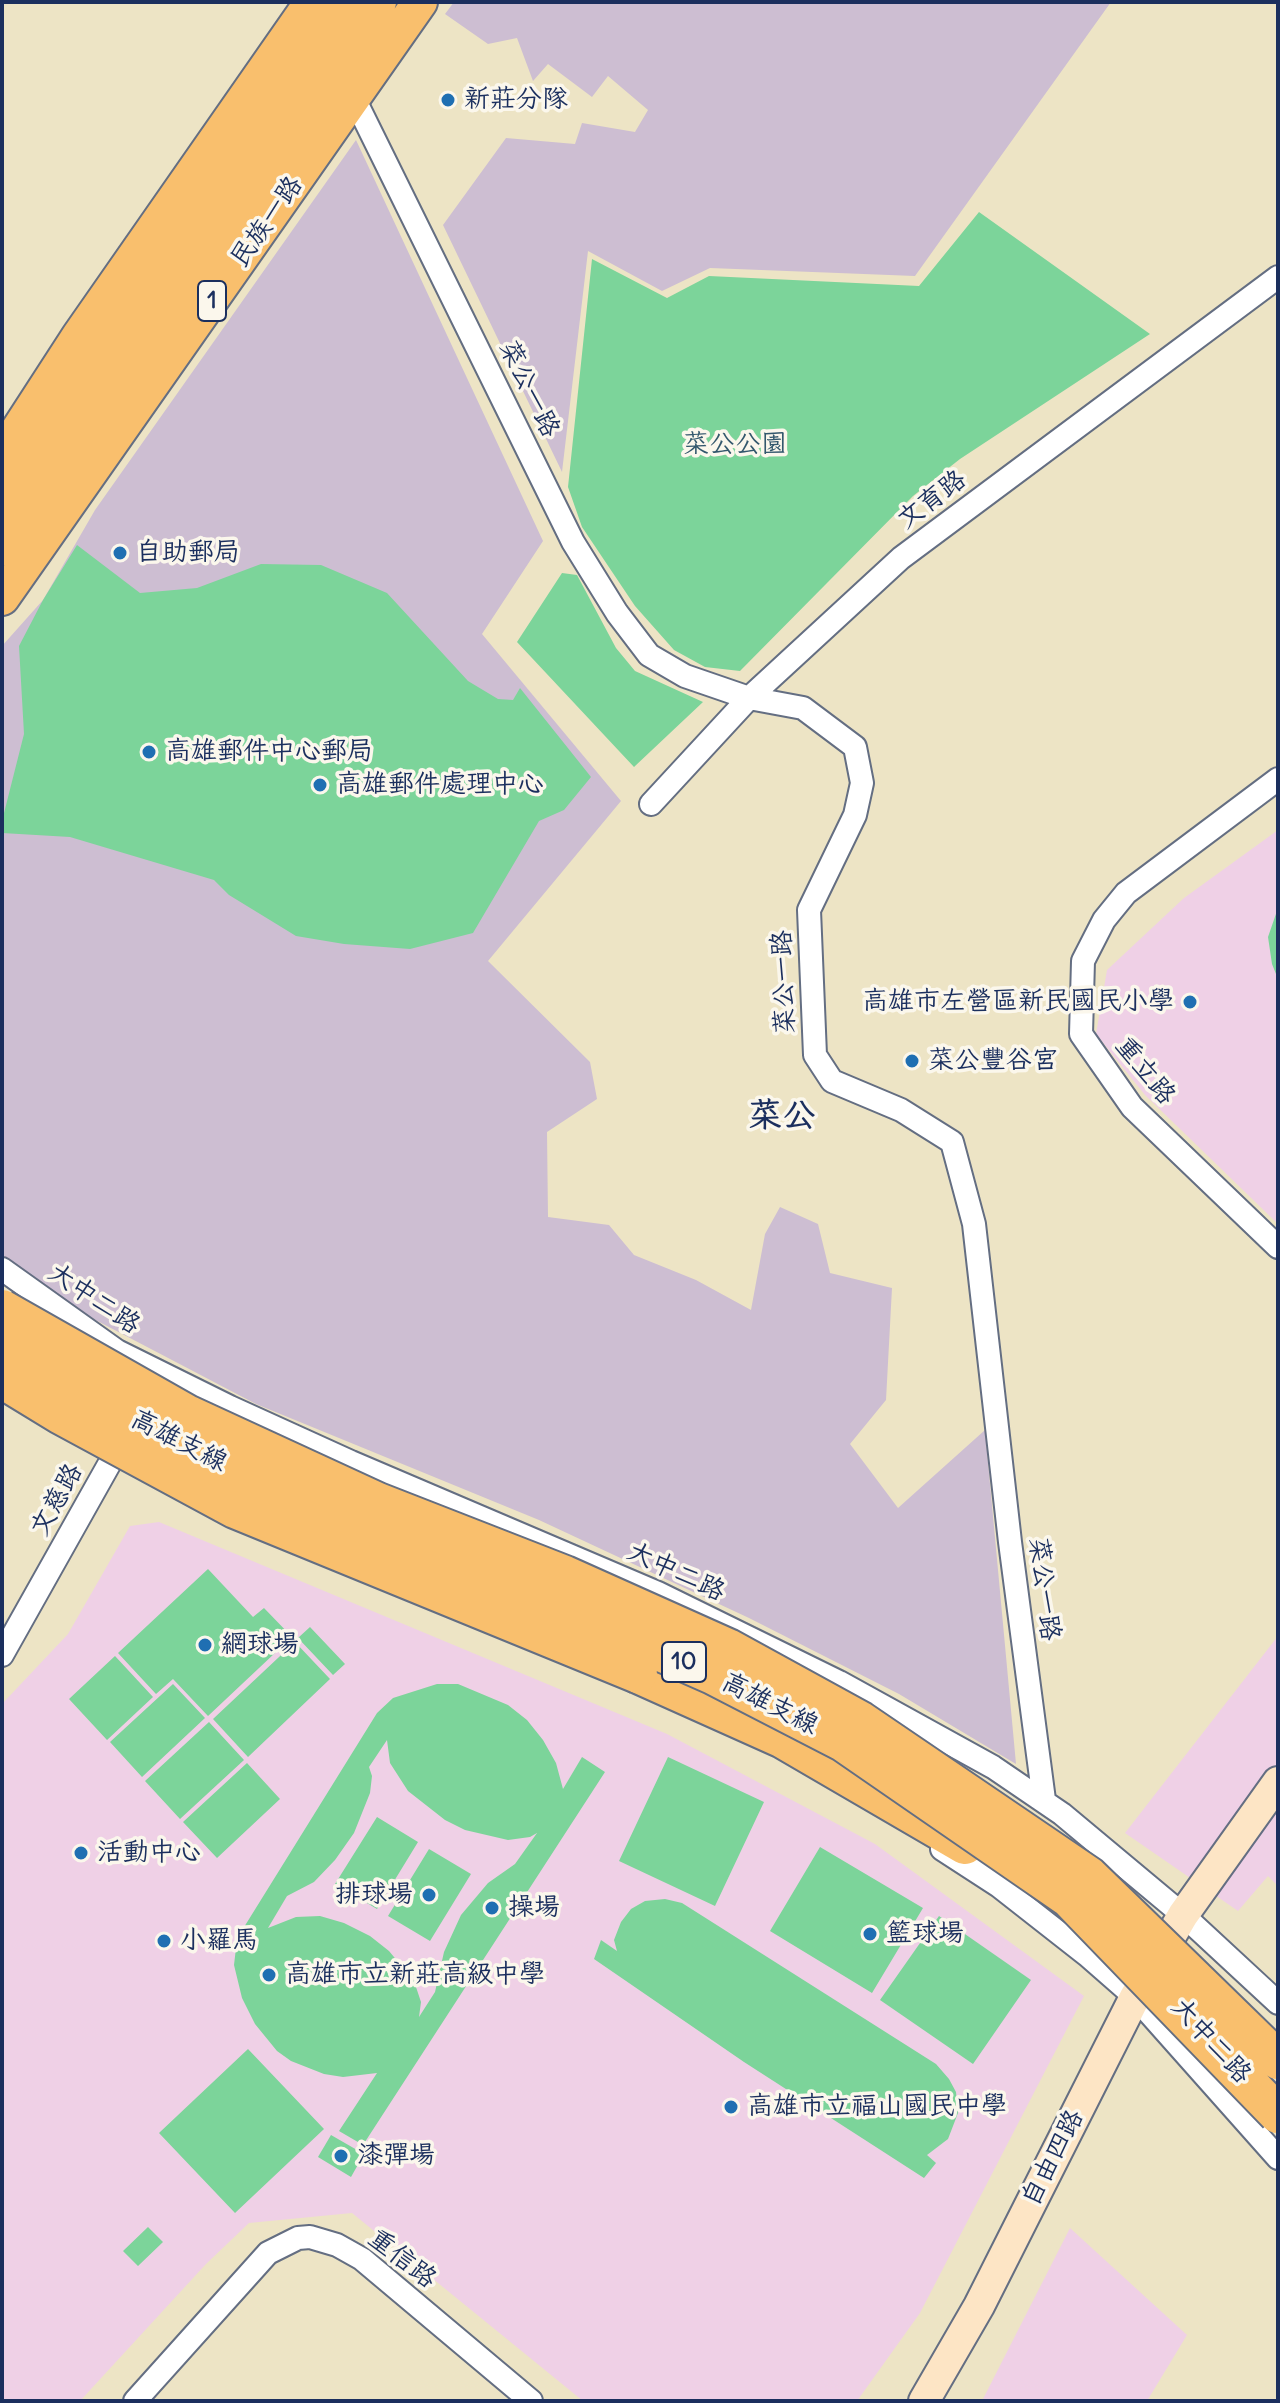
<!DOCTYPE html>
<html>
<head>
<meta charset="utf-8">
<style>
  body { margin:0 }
  #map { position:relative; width:1280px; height:2403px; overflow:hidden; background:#ede4c5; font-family:Delius,sans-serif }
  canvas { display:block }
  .frame { position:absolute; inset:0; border:4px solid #1b2f5e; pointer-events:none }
</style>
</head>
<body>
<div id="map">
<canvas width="1280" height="2403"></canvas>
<div class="frame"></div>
</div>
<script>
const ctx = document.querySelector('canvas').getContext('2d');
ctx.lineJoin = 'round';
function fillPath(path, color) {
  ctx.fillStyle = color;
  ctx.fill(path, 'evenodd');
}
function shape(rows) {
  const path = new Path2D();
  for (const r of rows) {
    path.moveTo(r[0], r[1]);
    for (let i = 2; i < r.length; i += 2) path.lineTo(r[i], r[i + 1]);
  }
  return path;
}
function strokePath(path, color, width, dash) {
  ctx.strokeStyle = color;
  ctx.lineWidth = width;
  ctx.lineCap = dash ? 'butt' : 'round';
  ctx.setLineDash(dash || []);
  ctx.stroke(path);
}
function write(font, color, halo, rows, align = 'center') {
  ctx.font = font + ' Delius,"LXGW WenKai TC",sans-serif';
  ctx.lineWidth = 7;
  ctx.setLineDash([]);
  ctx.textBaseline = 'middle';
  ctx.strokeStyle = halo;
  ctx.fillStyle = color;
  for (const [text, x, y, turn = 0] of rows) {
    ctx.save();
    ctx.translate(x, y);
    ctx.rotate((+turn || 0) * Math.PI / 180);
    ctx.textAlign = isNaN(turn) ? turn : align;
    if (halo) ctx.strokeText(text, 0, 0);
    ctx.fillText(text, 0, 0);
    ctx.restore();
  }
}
fillPath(shape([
  [1278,830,1278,1224,1145,1095,1096,1034,1107,970,1184,898],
  [159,1522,667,1734,875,1844,1084,1996,920,2313,857,2401,583,2401,352,2213,249,2223,206,2264,80,2401,2,2401,2,1704,68,1634,130,1526],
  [1278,1636,1278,1886,1268,1876,1238,1911,1125,1833],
  [1070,2228,1187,2335,1147,2401,982,2401]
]), '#efd0e6');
fillPath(shape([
  [454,2,1111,2,915,276,710,268,662,291,588,251,562,472,443,225,506,138,575,144,582,123,635,132,648,110,608,76,592,97,548,64,533,81,517,38,488,44,445,14],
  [356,140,543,541,482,634,621,801,488,961,590,1062,597,1099,547,1132,548,1217,609,1225,634,1255,696,1280,751,1310,765,1234,780,1207,818,1224,830,1273,892,1288,886,1400,850,1444,898,1508,985,1430,1016,1764,899,1694,749,1618,539,1520,256,1404,86,1315,2,1260,2,646,43,600,95,510]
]), '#cdbed2');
fillPath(shape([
  [979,212,1150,334,960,459,913,496,740,671,705,667,674,650,635,606,582,527,568,487,592,259,667,298,709,276,919,286],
  [77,545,140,593,197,588,261,564,321,565,387,593,468,681,498,699,513,700,520,688,591,777,564,810,539,821,473,933,410,949,344,944,296,936,229,895,214,880,70,837,2,833,2,821,24,734,19,646,43,600],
  [562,573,577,575,616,648,635,671,703,702,634,767,517,642],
  [1278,908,1278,979,1272,964,1268,937],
  [208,1569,253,1617,264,1608,292,1637,208,1716,173,1679,156,1694,118,1653],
  [310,1627,345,1664,333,1675,298,1638],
  [295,1642,330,1679,248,1757,213,1719],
  [115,1656,153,1697,107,1740,69,1699],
  [173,1684,205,1718,142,1777,110,1742],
  [437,1684,458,1684,508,1705,527,1720,543,1740,556,1763,563,1789,582,1757,605,1772,363,2145,339,2131,377,2073,343,2077,324,2074,291,2061,277,2051,255,2024,242,1998,234,1965,236,1948,241,1932,377,1713,393,1698],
  [387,1740,390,1763,408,1791,445,1820,465,1830,508,1840,530,1837,537,1833,515,1864,488,1883,461,1915,444,1952,435,1992,419,2017,421,2002,414,1981,389,1951,370,1936,344,1923,320,1916,296,1917,268,1928,287,1896,314,1882,335,1860,354,1833,370,1793,372,1776,369,1767],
  [209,1722,244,1760,180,1819,145,1781],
  [668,1757,764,1802,715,1906,619,1861],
  [247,1763,280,1799,217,1858,183,1822],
  [377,1817,418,1842,377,1909,335,1884],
  [820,1847,923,1908,872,1993,770,1931],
  [429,1849,471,1874,430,1941,388,1916],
  [665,1899,682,1903,936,2064,949,2079,956,2092,958,2113,948,2139,927,2155,936,2163,924,2178,744,2062,594,1959,601,1940,617,1951,614,1940,621,1922,631,1909,645,1901],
  [939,1916,1031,1980,973,2064,880,2000],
  [248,2049,324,2129,235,2213,159,2133],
  [331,2135,364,2154,351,2177,318,2157],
  [148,2227,163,2242,138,2266,123,2251]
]), '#7cd49a');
const street = shape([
  [349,88,573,542,617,613,649,655,685,676,749,698,803,708,855,747,862,783,855,815,809,910,815,1055,832,1081,901,1110,952,1142,974,1224,1010,1542,1044,1800],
  [1278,779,1126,893,1104,920,1083,961,1081,1034,1132,1107,1278,1247],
  [651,804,749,698,901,558,1278,277],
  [2,1269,117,1351,230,1407,351,1462,658,1593,839,1682,993,1767,1062,1814,1183,1915,1278,2003],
  [2,1655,125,1436],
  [942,1849,999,1886,1087,1955,1135,1997,1278,2158],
  [135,2401,268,2253,298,2238,310,2237,337,2245,362,2259,531,2401]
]);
const secondary = shape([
  [924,2401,979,2306,1135,1997,1183,1915,1278,1782]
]);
const primary = shape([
  [2,455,79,336,312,2],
  [2,500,347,2],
  [2,548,379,2],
  [2,598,420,2]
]);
const highway = shape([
  [638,1674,783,1739,965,1845]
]);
strokePath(street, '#646e82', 26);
strokePath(secondary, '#646e82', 34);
strokePath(primary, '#646e82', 38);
strokePath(highway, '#646e82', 42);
strokePath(street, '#fff', 22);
strokePath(secondary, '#fde5c5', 30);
strokePath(primary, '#f9bf6d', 34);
strokePath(highway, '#f9bf6d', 38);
const highwayBridge = shape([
  [2,1309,187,1414,378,1502,565,1575,728,1648,861,1721,1089,1876,1278,2060],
  [2,1345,171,1439,371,1532,561,1608,713,1675,843,1742,1069,1898,1278,2114],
  [2,1379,61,1415,235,1509,638,1674]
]);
strokePath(highwayBridge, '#646e82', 42, []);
strokePath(highwayBridge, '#f9bf6d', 38);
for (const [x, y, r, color] of [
  [448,100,8,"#1f6fb2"],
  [120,553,8,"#1f6fb2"],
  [149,752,8,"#1f6fb2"],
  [320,785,8,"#1f6fb2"],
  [1190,1002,8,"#1f6fb2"],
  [912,1061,8,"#1f6fb2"],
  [205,1645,8,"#1f6fb2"],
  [81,1853,8,"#1f6fb2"],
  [429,1895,8,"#1f6fb2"],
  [492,1908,8,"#1f6fb2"],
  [870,1934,8,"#1f6fb2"],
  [164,1941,8,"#1f6fb2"],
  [269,1975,8,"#1f6fb2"],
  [731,2107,8,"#1f6fb2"],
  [341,2156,8,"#1f6fb2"]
]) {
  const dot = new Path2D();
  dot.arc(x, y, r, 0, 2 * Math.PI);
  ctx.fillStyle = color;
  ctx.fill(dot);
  strokePath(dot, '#fbf7ec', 3);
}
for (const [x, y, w] of [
  [212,301,28],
  [684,1662,44]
]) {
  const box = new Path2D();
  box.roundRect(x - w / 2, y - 20, w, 40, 6);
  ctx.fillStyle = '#fbf7ec';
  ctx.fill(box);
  strokePath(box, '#1b2f5e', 2);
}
write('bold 24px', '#1b2f5e', null, [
  ["1",212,301],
  ["10",684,1662]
]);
write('26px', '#1b2f5e', '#fbf7ec', [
  ["新莊分隊",464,100],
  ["自助郵局",136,553],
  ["高雄郵件中心郵局",165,752],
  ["高雄郵件處理中心",336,785],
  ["高雄市左營區新民國民小學",1174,1002,"right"],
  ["菜公豐谷宮",928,1061],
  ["網球場",221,1645],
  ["活動中心",97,1853],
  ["排球場",413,1895,"right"],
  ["操場",508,1908],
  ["籃球場",886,1934],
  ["小羅馬",180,1941],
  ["高雄市立新莊高級中學",285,1975],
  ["高雄市立福山國民中學",747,2107],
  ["漆彈場",357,2156]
], 'left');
write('26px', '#1b2f5e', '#fbf7ec', [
  ["民族一路",267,222,-55],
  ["菜公一路",529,389,64],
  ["文育路",932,500,-37],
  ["菜公一路",784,982,-92],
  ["重立路",1145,1071,51],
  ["大中二路",94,1299,34],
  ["高雄支線",179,1441,27],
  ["文慈路",57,1500,-61],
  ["大中二路",676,1572,25],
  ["菜公一路",1044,1589,83],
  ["高雄支線",770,1704,27],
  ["大中二路",1211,2041,48],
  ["自由四路",1053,2158,-63],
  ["重信路",402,2259,38]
]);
write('26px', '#33586d', '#fbf7ec', [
  ["菜公公園",735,445]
]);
write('bold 34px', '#1b2f5e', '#fbf7ec', [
  ["菜公",782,1116]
]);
</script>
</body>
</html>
